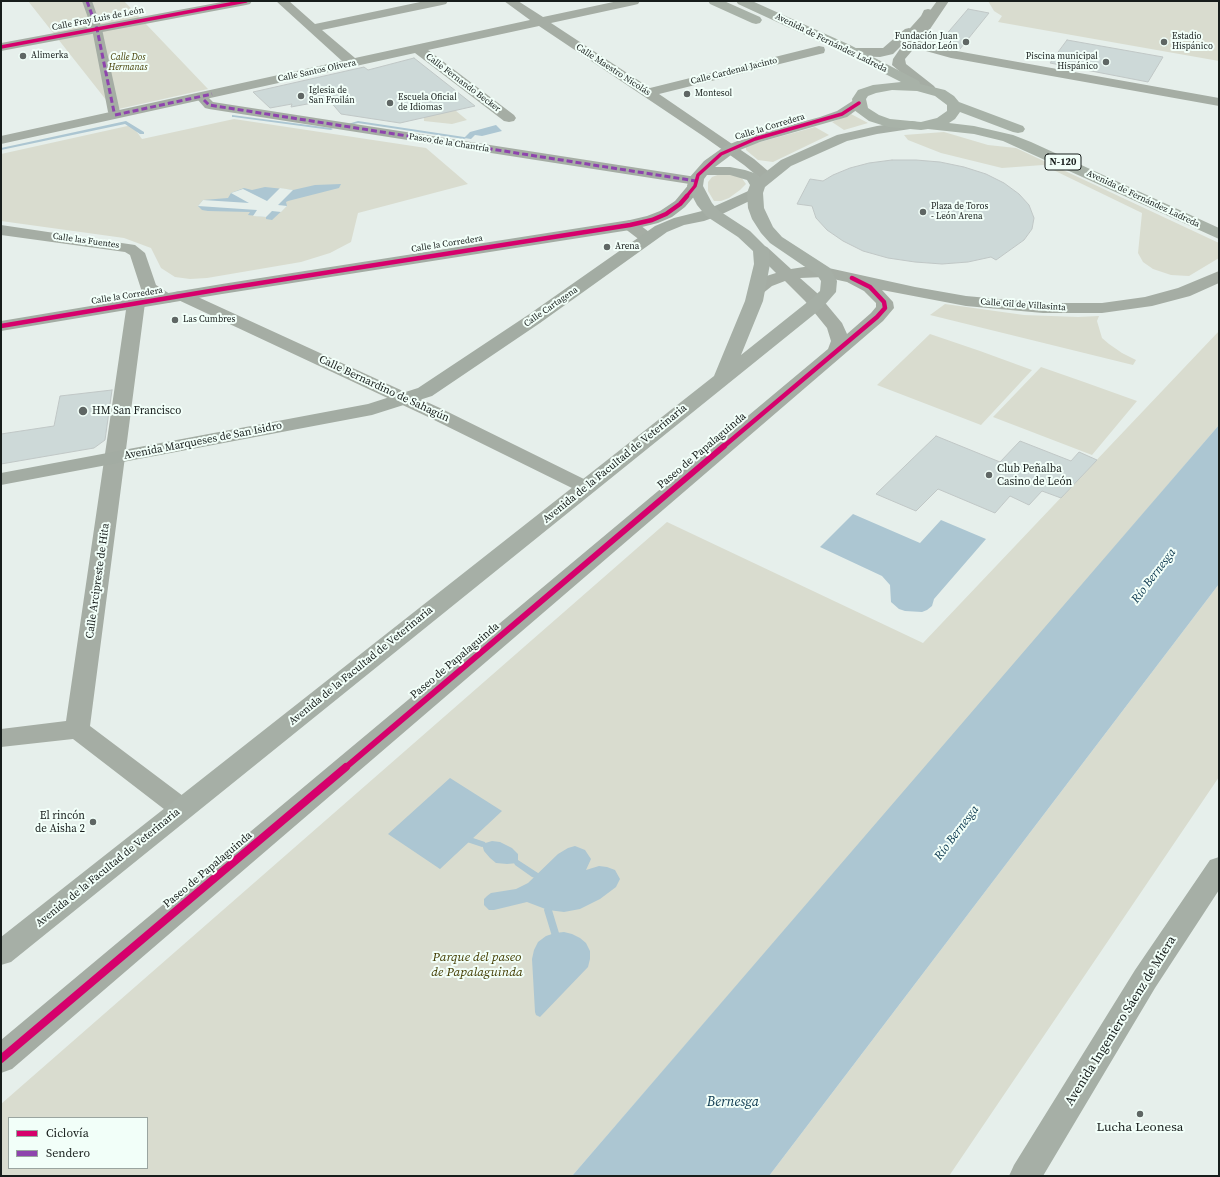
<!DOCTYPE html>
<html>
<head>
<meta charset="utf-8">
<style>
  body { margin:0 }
  #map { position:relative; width:1220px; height:1177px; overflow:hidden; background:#e6efeb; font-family:"Source Serif 4",serif }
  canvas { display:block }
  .frame { position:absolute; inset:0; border:2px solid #171d1b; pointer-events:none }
  .legend { position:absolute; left:8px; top:1117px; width:140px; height:52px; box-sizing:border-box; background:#f2fff9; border:1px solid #9aa5a0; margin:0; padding:5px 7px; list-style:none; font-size:12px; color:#171d1b }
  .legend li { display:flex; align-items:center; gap:8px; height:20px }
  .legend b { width:20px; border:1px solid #9aa5a0 }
</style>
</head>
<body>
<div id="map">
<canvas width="1220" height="1177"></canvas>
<div class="frame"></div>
<ul class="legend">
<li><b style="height:5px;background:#d6006c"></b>Ciclovía</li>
<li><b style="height:5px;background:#8e44ad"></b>Sendero</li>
</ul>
</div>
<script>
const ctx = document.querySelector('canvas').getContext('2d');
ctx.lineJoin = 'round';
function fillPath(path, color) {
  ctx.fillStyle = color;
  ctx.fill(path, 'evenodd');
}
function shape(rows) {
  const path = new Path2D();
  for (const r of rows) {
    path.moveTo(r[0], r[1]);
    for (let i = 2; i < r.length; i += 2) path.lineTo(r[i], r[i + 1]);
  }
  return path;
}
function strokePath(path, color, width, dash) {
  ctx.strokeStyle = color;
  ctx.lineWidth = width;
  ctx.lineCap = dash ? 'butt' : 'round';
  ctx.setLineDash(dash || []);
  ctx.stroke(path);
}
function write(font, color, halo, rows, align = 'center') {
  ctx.font = font + ' "Source Serif 4",serif';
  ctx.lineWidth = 4;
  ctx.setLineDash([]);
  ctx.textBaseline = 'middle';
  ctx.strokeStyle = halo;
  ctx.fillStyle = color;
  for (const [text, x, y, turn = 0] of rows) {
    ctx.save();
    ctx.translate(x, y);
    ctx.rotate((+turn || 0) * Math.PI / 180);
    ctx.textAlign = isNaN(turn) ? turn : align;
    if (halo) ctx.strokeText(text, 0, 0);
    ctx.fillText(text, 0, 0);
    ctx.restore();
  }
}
fillPath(shape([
  [28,1,124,1,208,89,114,110],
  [988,1,1219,1,1219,61,998,22,1002,16,994,11],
  [422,83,467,120,452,124,424,121],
  [851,114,868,123,844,130,832,122],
  [234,119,426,148,468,184,358,213,351,242,330,253,301,262,207,278,190,279,175,277,161,268,151,248,124,238,1,221,1,154,132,125,142,139],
  [815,127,829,135,773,162,758,160,746,150,746,147,753,144],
  [944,132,988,145,1016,148,1219,243,1219,258,1189,276,1171,275,1153,269,1143,262,1138,253,1142,213,1043,165,1002,168,941,153,908,140,904,135],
  [720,174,731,174,741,177,746,184,740,190,729,198,721,201,714,201,708,191,708,182,712,177],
  [945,304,1024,315,1078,317,1099,316,1097,321,1102,338,1109,344,1122,353,1136,360,1133,365,930,315],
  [1219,331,1219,425,986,698,572,1176,1,1176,1,1104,667,522,923,643],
  [9,1118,147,1118,147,1168,9,1168],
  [930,334,980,351,1032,370,981,425,877,385],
  [1041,367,1084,382,1137,401,1092,455,993,417],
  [1219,584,1219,777,949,1176,769,1176]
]), '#d9dccf');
fillPath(shape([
  [496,125,502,131,482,136,475,135,471,139,464,138,470,132],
  [341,184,339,188,288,201,286,202,287,206,272,220,266,219,266,217,248,215,250,212,208,211,202,210,198,206,203,200,228,198,231,193,244,188,252,190,265,187,293,190,315,185],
  [1219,425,1219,584,769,1176,572,1176],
  [853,514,920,543,941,520,986,539,934,599,932,606,927,610,922,612,905,611,899,609,891,602,890,585,882,576,820,547],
  [450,778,502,811,440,869,388,834],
  [492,841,500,842,512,848,518,854,518,863,507,864,496,863,490,858,484,851,482,844],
  [575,846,585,850,591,859,586,870,599,866,607,867,615,870,620,879,616,887,600,899,580,909,564,912,548,910,527,902,494,910,489,910,484,905,484,899,487,896,491,893,516,889,528,883,558,854,568,848],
  [564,932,572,934,580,938,586,943,590,951,590,959,588,967,540,1017,536,1015,535,1012,532,959,534,950,538,942,546,936,555,933]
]), '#acc6d2');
fillPath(shape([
  [280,188,293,190,278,205,287,206,281,212,272,211,266,217,253,216,257,210,198,206,203,200,249,203,231,193,243,189,267,201]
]), '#e6efeb');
fillPath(shape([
  [232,115,331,128,333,129,331,130,234,117,232,117,232,115],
  [126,121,144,132,144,134,140,134,125,124,1,150,1,148,126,121],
  [358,121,464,137,466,138,464,139,358,123,350,125,348,124,358,121],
  [470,837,485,842,486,844,485,846,482,847,467,842,466,840,467,838,470,837],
  [518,860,538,873,539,875,538,877,535,878,532,877,515,865,514,863,515,861,518,860],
  [548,906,551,907,552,910,559,933,558,936,555,937,552,936,551,933,544,910,545,907,548,906]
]), '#acc6d2');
const building = shape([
  [968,9,989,13,960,49,944,37,968,9],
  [1067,40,1163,57,1148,82,1050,63,1067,40],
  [414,58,475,106,400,123,341,114,329,100,291,107,292,104,270,108,253,92,364,67,368,70,414,58],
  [892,160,916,160,940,162,964,167,986,174,1004,183,1019,194,1029,205,1034,218,1032,229,1024,240,996,260,991,257,968,262,942,264,915,262,888,258,863,251,843,241,827,230,816,218,812,206,797,204,810,179,823,181,833,175,850,168,869,163,892,160],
  [112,390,105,440,94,448,1,464,1,434,54,426,60,396,112,390],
  [936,436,1000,462,1020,441,1071,461,1079,452,1097,460,1061,498,1042,491,1029,505,1010,496,995,513,938,489,916,511,876,494,936,436]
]);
fillPath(building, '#cdd9d8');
strokePath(building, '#c0c7c6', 1);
fillPath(shape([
  [82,1,92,1,102,29,120,112,118,115,110,115,108,112,92,29,82,1],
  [204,96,208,97,213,102,696,177,701,178,703,181,701,184,696,185,209,109,205,108,198,100,200,97,204,96]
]), '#a5ada4');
fillPath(shape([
  [227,1,252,1,250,4,246,5,1,51,1,43,227,1],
  [276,1,289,1,315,24,425,1,448,1,446,4,442,5,322,30,355,58,530,20,504,1,518,1,543,17,618,1,640,1,638,4,634,5,551,23,650,88,819,46,824,47,825,50,824,53,659,94,754,159,775,177,772,180,767,182,762,180,744,165,703,136,539,26,428,50,514,115,516,118,514,121,509,122,504,121,415,53,1,144,1,136,342,61,276,1],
  [928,9,932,10,934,13,933,17,915,37,916,40,925,43,951,50,1219,98,1219,106,951,58,908,46,903,40,903,36,921,16,924,10,928,9],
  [630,220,636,222,653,235,655,238,653,241,647,243,641,241,624,228,622,225,624,222,630,220],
  [1,225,135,245,145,253,156,285,173,296,175,292,181,291,187,292,440,408,592,483,595,487,592,491,585,493,578,491,426,416,174,298,172,302,166,303,160,302,142,292,130,255,125,252,1,235,1,225],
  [761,245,767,247,791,269,804,267,824,267,915,287,966,296,1043,303,1102,303,1145,297,1178,288,1219,271,1219,283,1190,296,1152,306,1102,313,1043,313,966,306,882,290,893,302,894,308,883,321,12,1069,1,1073,1,1040,828,349,831,341,827,328,805,301,785,281,772,286,762,294,756,295,750,294,748,290,760,278,776,273,753,250,755,247,761,245],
  [824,277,847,282,864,291,876,303,876,307,871,313,847,334,842,323,817,293,800,278,824,277],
  [136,298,142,299,145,303,90,726,191,802,195,809,191,816,182,819,173,816,73,739,1,747,1,729,66,721,127,303,130,299,136,298]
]), '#a5ada4');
fillPath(shape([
  [937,1,949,1,928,32,905,59,906,64,934,86,936,89,934,92,924,92,892,65,893,59,904,43,893,54,880,57,853,56,848,55,847,52,848,49,853,48,883,48,905,29,909,28,915,31,937,1]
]), '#a5ada4');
fillPath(shape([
  [695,181,700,183,703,186,685,207,672,217,658,223,630,230,222,294,1,331,1,321,222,284,630,220,647,216,660,211,675,201,690,183,695,181],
  [755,188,760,190,763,193,760,196,718,216,704,221,684,225,667,232,540,323,432,396,372,415,1,485,1,473,368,404,418,388,528,315,655,226,674,218,706,210,755,188]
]), '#a3aca3');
fillPath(shape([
  [859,99,864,100,866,103,847,117,760,142,735,152,715,167,730,167,745,170,757,174,759,177,781,160,837,135,877,126,912,121,917,122,919,125,917,128,877,134,847,141,791,166,765,187,763,193,764,208,773,227,782,237,830,268,837,281,836,292,822,308,11,962,1,965,1,937,714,376,745,301,754,264,753,251,738,237,706,216,697,205,687,186,689,178,704,161,725,146,750,136,820,117,837,111,854,100,859,99],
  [707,175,730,175,747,180,750,185,747,193,748,208,752,219,761,233,770,243,817,275,821,281,820,291,810,300,741,355,763,301,770,264,769,250,750,231,718,210,712,203,703,186,704,179,707,175],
  [1219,857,1219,890,1155,988,1043,1176,1009,1176,1014,1165,1135,970,1210,860,1219,857]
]), '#a6afa6');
fillPath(shape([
  [708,1,724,1,760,17,762,20,760,23,756,24,752,23,710,4,708,1],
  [736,1,752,1,850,45,919,81,920,84,945,90,954,96,959,102,1023,126,1025,129,1023,132,1018,133,1013,132,960,112,955,119,949,123,974,126,1013,135,1031,142,1219,228,1219,239,1003,141,974,134,928,129,921,130,888,127,869,121,854,110,852,99,858,90,873,85,901,82,840,51,738,4,736,1],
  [892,90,917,91,935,96,947,105,947,111,937,118,921,122,890,119,879,115,868,108,866,99,868,96,876,93,892,90]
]), '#a8b2a8');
strokePath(shape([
  [87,1,97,29,114,112],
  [204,100,209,105,696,181],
  [115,115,212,94]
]), '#8e44ad', 3, [6, 3]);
strokePath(shape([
  [1,47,246,1],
  [686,197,695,186,698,175,721,154,755,139,842,114,859,103]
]), '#d6006c', 3.5);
strokePath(shape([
  [1,326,222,289,630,225,652,220,666,214,680,204,687,196],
  [723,447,877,317,885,308,884,302,870,287,852,278]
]), '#d6006c', 4.5);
strokePath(shape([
  [345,768,724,446]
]), '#d6006c', 6);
strokePath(shape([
  [1,1059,346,767]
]), '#d6006c', 8);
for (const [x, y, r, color] of [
  [966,42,4,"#5f6664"],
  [1164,42,4,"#5f6664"],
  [23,56,4,"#5f6664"],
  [1106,62,4,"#5f6664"],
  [687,94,4,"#5f6664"],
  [301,96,4,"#5f6664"],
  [390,103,4,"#5f6664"],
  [923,212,4,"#5f6664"],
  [607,247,4,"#5f6664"],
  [175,320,4,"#5f6664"],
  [83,411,5,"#5f6664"],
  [989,475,4,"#5f6664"],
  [93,822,4,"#5f6664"],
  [1140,1114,4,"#5f6664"]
]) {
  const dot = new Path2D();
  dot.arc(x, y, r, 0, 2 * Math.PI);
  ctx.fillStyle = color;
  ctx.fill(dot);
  strokePath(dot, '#f2fff9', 1.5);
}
write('9px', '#171d1b', '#f2fff9', [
  ["Calle Fray Luis de León",98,19,-11],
  ["Avenida de Fernández Ladreda",831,43,26],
  ["Calle Maestro Nicolás",613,70,33],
  ["Calle Santos Olivera",317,71,-12],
  ["Calle Cardenal Jacinto",734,71,-14],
  ["Calle Fernando Becker",463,83,37],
  ["Calle la Corredera",770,127,-17],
  ["Paseo de la Chantría",449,143,9],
  ["Avenida de Fernández Ladreda",1143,199,25],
  ["Calle las Fuentes",86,241,8],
  ["Calle la Corredera",447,244,-9],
  ["Calle la Corredera",127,296,-9],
  ["Calle Gil de Villasinta",1023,305,4],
  ["Calle Cartagena",551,307,-35]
]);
write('9px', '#171d1b', '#f2fff9', [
  ["Fundación Juan",958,37,"right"],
  ["Soñador León",958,47,"right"],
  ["Estadio",1172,37],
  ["Hispánico",1172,47],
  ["Alimerka",31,56],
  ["Piscina municipal",1098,57,"right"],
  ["Hispánico",1098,67,"right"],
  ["Iglesia de",309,91],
  ["San Froilán",309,101],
  ["Montesol",695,94],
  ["Escuela Oficial",398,98],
  ["de Idiomas",398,108],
  ["Plaza de Toros",931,207],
  ["- León Arena",931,217],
  ["Arena",615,247],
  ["Las Cumbres",183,320]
], 'left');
write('italic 9px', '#423c00', '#f2fff9', [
  ["Calle Dos",128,58],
  ["Hermanas",128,68]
]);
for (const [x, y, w] of [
  [1063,162,36]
]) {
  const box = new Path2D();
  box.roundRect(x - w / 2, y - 8, w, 16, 3);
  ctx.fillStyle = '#f2fff9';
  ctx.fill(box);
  strokePath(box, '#171d1b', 1);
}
write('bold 10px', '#171d1b', null, [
  ["N-120",1063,162]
]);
write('11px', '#171d1b', '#f2fff9', [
  ["Calle Bernardino de Sahagún",384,389,25],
  ["Avenida Marqueses de San Isidro",203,441,-11],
  ["Paseo de Papalaguinda",702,451,-40],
  ["Avenida de la Facultad de Veterinaria",615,464,-39],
  ["Calle Arcipreste de Hita",98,581,-82],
  ["Paseo de Papalaguinda",455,661,-40],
  ["Avenida de la Facultad de Veterinaria",361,666,-39],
  ["Avenida de la Facultad de Veterinaria",108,868,-39],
  ["Paseo de Papalaguinda",208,870,-40]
]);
write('11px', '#171d1b', '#f2fff9', [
  ["HM San Francisco",92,411],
  ["Club Peñalba",997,469],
  ["Casino de León",997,482],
  ["El rincón",85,816,"right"],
  ["de Aisha 2",85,829,"right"]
], 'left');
write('italic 12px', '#0b374e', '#f2fff9', [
  ["Río Bernesga",1154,576,-53],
  ["Río Bernesga",957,833,-53]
]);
write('italic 13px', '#423c00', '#f2fff9', [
  ["Parque del paseo",477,958],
  ["de Papalaguinda",477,973]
]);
write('13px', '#171d1b', '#f2fff9', [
  ["Avenida Ingeniero Sáenz de Miera",1121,1021,-58]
]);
write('13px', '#171d1b', '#f2fff9', [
  ["Lucha Leonesa",1140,1128]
]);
write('italic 14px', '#0b374e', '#f2fff9', [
  ["Bernesga",733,1102]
]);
</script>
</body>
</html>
